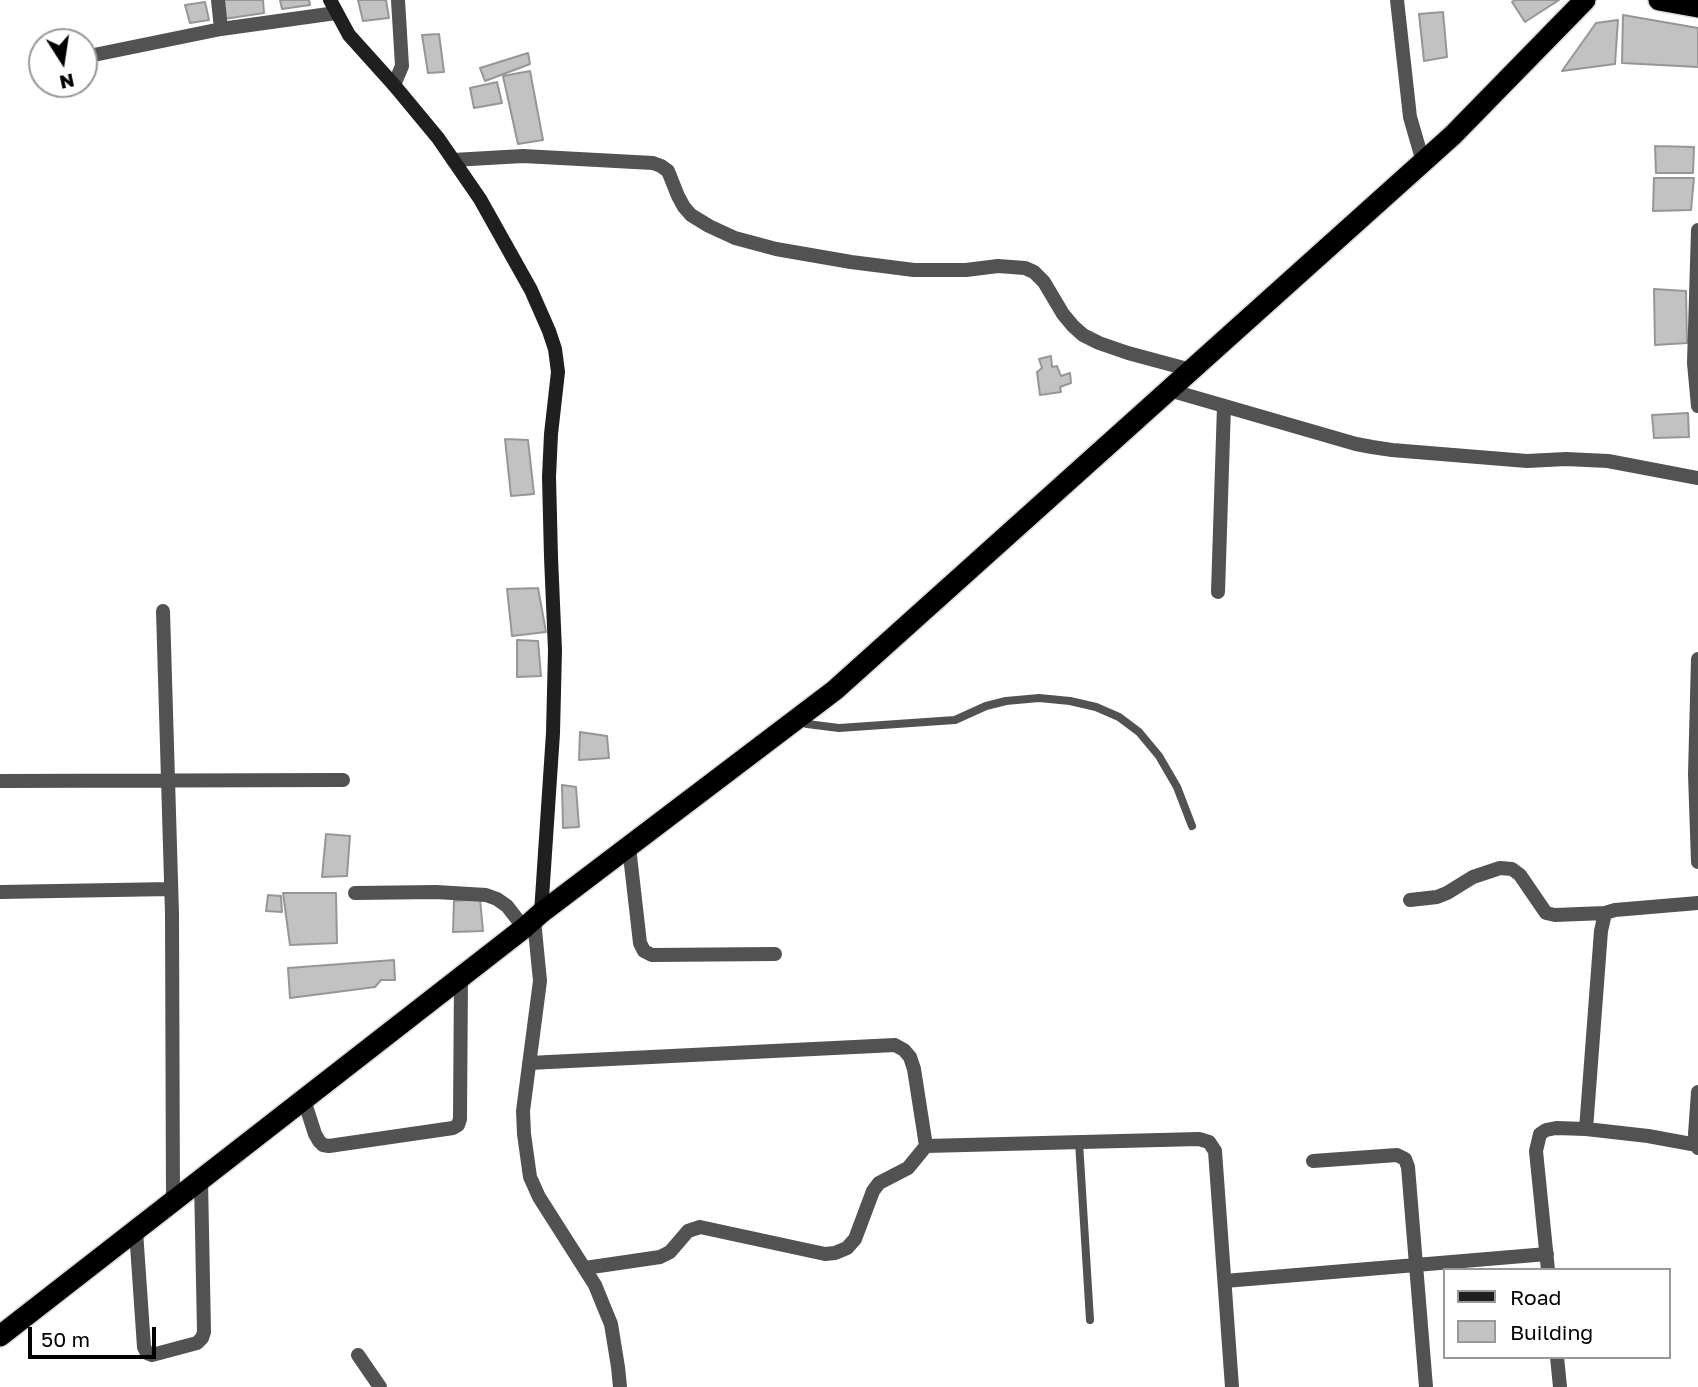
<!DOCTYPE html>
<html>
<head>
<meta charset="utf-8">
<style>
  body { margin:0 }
  #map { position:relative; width:1698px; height:1387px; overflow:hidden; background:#fff; font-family:"Golos Text",sans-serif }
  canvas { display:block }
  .legend { position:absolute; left:1443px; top:1268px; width:228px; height:91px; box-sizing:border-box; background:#fff; border:2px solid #999; margin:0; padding:9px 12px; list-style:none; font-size:21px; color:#000 }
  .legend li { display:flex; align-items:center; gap:14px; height:35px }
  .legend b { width:35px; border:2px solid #999 }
  .north { position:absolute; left:28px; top:28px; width:70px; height:70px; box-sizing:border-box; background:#fff; border:2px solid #999; border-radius:50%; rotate:168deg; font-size:19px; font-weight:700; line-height:28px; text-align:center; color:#000 }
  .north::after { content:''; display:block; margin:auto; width:24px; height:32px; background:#000; clip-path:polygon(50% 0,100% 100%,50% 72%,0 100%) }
  .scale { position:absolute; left:28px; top:1327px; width:128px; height:32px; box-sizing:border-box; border:4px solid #000; border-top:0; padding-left:9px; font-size:21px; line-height:24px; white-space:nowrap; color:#000; -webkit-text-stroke:5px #fff; paint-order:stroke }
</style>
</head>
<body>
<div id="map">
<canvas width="1698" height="1387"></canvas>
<ul class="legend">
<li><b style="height:9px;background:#1f1f1f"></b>Road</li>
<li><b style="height:19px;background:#c2c2c2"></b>Building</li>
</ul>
<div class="north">N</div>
<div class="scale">50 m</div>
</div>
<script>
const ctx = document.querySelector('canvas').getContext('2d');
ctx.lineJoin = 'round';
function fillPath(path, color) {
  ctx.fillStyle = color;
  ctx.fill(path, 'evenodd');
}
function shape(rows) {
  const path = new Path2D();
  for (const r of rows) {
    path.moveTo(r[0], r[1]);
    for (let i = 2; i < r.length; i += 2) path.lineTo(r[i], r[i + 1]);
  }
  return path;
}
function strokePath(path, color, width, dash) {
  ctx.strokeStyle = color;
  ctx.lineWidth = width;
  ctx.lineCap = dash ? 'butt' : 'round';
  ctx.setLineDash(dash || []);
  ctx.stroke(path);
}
const building = shape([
  [221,0,263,0,264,13,224,19,221,0],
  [280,0,309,0,310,5,282,9,280,0],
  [358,0,386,0,389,18,363,21,358,0],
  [1515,0,1559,0,1525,22,1512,2,1515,0],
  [205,2,209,20,190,23,185,5,205,2],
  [1443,12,1447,57,1424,61,1419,14,1443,12],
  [1623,15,1698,28,1698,67,1622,63,1623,15],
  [1618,20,1615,64,1562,71,1596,23,1618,20],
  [439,34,444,72,428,73,422,35,439,34],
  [528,53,530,64,485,81,480,68,528,53],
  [530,71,543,140,518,144,503,76,530,71],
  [497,82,502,103,474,108,470,88,497,82],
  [1655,146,1694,147,1693,173,1656,173,1655,146],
  [1654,178,1694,178,1691,210,1653,211,1654,178],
  [1654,289,1686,291,1687,343,1655,345,1654,289],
  [1051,356,1052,367,1057,366,1061,376,1070,373,1071,383,1060,387,1061,392,1040,395,1037,372,1042,368,1039,359,1051,356],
  [1688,413,1689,437,1654,438,1652,415,1688,413],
  [505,439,528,440,534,494,511,496,505,439],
  [538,588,546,632,512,636,507,589,538,588],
  [517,640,538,641,541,676,517,677,517,640],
  [580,732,607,736,609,758,579,760,580,732],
  [562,785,576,787,579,827,563,828,562,785],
  [326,834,350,836,347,876,322,877,326,834],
  [283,893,336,893,337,943,290,945,283,893],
  [268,895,281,896,282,912,266,911,268,895],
  [480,899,483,931,453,932,454,901,480,899],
  [394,960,395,980,381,980,375,987,290,998,288,968,394,960]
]);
fillPath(building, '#c2c2c2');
strokePath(building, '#969696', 2);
const highway = shape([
  [1659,0,1698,7],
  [0,1336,524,928,541,913,835,690,1453,135,1585,0]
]);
strokePath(highway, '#dbdbdb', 24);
strokePath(shape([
  [798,720,807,724,839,728,955,720,986,706,1006,701,1039,698,1070,701,1096,707,1119,717,1139,732,1159,756,1177,787,1192,826],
  [1079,1142,1090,1320]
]), '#525252', 8);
strokePath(shape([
  [218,0,221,29],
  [1397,0,1410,117,1423,162],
  [84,57,221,29,336,13],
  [394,85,402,66,398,0],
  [453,160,523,156,653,163,661,166,668,171,678,196,684,207,691,215,709,226,735,238,776,249,851,262,914,270,966,270,998,266,1025,268,1034,272,1044,282,1063,314,1073,326,1083,335,1099,343,1128,353,1191,370],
  [1698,230,1694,363,1698,406],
  [1169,390,1356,444,1372,447,1392,450,1527,461,1566,459,1608,461,1698,478],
  [1218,592,1224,406],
  [163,611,172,914,173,1202],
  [1698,659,1695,774,1698,862],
  [0,781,343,780],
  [629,847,640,943,644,951,652,955,775,954],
  [0,892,171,889],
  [355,893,436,892,486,895,497,899,507,906,524,928],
  [1410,900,1437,897,1447,893,1473,877,1500,868,1512,869,1520,875,1546,913,1555,915,1605,913],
  [534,920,540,981,523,1111,524,1134,530,1177,539,1197,595,1285,606,1312,611,1324,618,1367,620,1387],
  [529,1063,895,1045,904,1050,910,1057,914,1069,926,1146,1199,1139,1209,1142,1215,1151,1232,1387],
  [1698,1092,1695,1134,1698,1148],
  [304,1100,315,1134,319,1141,323,1145,329,1146,453,1128,458,1125,460,1119,461,977],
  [1586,1129,1601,931,1605,913,1615,910,1698,903],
  [1313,1161,1397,1155,1405,1159,1408,1167,1426,1387],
  [136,1231,144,1347,147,1353,152,1355,197,1343,202,1338,204,1332,201,1180],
  [585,1268,660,1257,670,1252,688,1231,700,1227,825,1254,835,1253,847,1248,855,1239,873,1191,879,1183,908,1168,926,1146],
  [1548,1270,1536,1151,1540,1134,1546,1130,1556,1128,1586,1129,1648,1136,1697,1145],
  [1225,1281,1547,1254],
  [358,1355,380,1387],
  [1557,1357,1560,1387]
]), '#525252', 14);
strokePath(shape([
  [330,0,349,35,394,85,438,138,480,199,531,290,549,331,555,349,558,372,551,434,549,477,551,557,555,650,553,733,541,913]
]), '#1f1f1f', 14);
strokePath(highway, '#000', 21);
</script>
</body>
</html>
